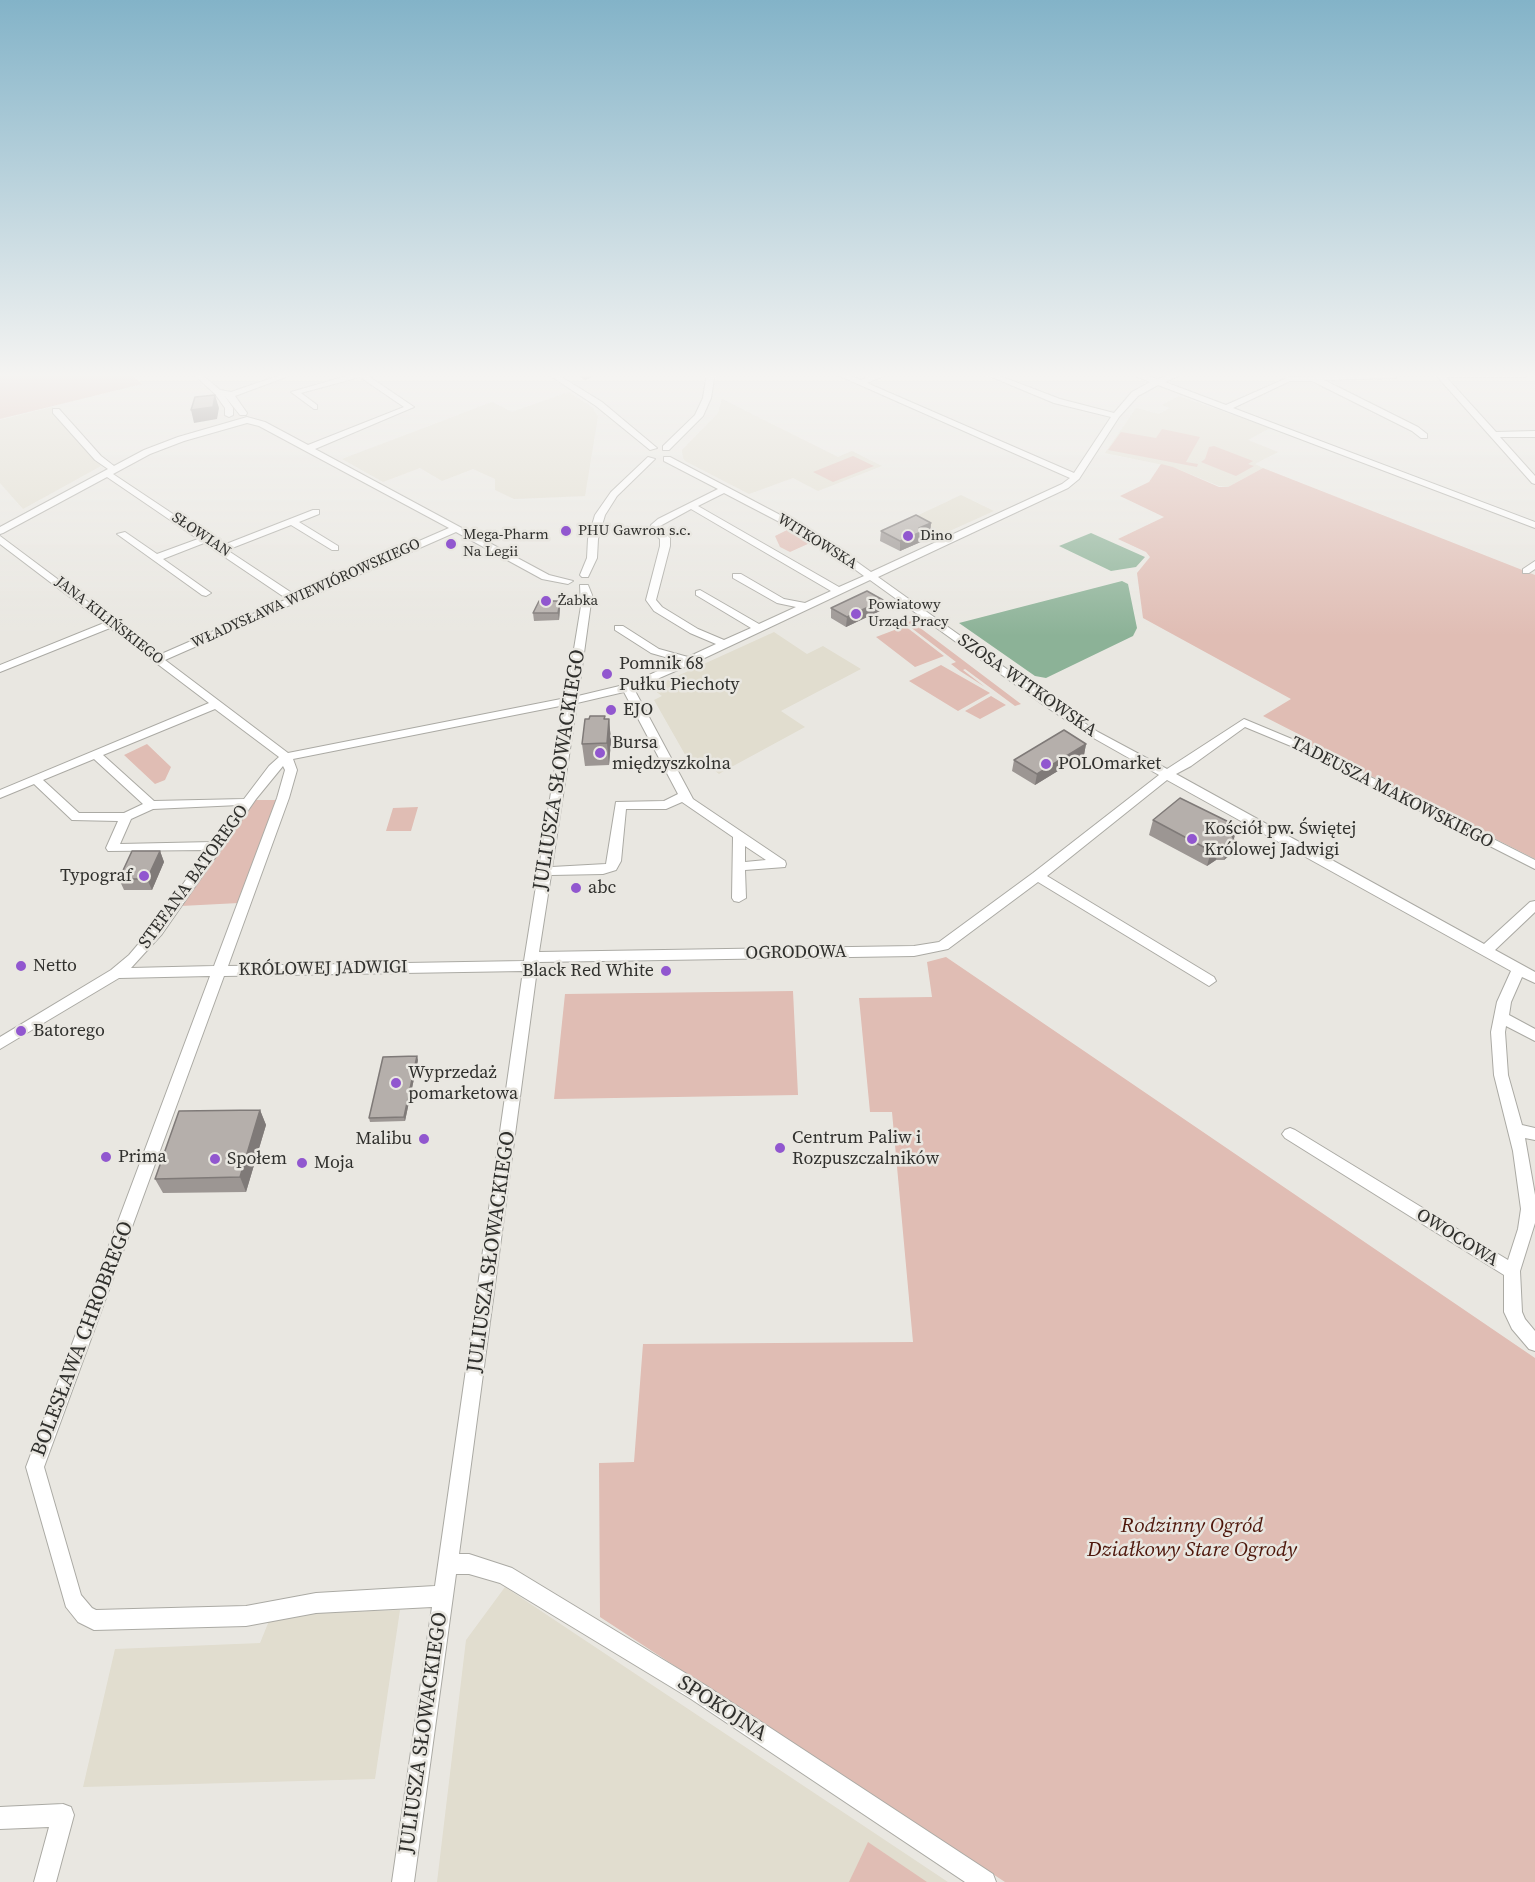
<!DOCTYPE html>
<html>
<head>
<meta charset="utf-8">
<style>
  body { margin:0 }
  canvas { display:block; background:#e9e7e1 }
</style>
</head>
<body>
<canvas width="1535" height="1882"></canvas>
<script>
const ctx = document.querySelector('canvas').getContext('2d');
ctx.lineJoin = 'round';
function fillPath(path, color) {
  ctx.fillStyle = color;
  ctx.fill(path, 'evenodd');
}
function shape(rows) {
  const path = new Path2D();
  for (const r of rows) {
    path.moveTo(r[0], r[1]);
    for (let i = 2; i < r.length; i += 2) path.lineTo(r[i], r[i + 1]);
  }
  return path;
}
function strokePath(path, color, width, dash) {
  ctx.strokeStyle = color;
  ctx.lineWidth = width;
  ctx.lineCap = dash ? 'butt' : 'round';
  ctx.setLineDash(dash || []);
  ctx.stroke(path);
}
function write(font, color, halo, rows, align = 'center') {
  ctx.font = font + ' "Source Serif 4",serif';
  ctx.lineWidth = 5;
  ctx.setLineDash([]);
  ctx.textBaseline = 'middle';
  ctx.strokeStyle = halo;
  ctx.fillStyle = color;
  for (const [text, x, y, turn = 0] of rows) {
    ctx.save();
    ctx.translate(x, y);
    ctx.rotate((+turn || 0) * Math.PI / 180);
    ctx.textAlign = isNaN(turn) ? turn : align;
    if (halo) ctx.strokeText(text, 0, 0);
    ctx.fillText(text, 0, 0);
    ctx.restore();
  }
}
fillPath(shape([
  [569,392,592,407,598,416,585,496,514,499,495,490,495,479,473,469,442,481,420,468,383,482,342,459,492,402,512,412],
  [1179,396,1270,428,1248,440,1278,452,1255,464,1263,468,1228,487,1219,486,1173,467,1105,453,1136,408,1159,414,1170,408,1162,405],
  [722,399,838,457,852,451,882,466,818,491,793,478,749,494,685,461,683,458,682,450,718,413],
  [52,407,101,466,23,509,0,483,0,420],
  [961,495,994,511,943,534,910,519],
  [774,632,807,654,823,646,861,669,781,711,805,727,724,771,719,774,702,761,687,758,654,700,662,696,651,688],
  [505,1587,948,1882,437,1882,466,1640],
  [400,1610,375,1779,83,1787,115,1649,260,1643,269,1621,316,1613]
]), '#e1ddcf');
fillPath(shape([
  [0,373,129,373,142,384,0,419],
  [1162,429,1200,437,1186,462,1198,464,1197,467,1108,450,1121,432,1156,438],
  [1214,446,1253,461,1248,464,1254,466,1236,476,1201,462,1205,459,1209,447],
  [853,456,874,466,833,482,813,472],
  [1161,464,1173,467,1219,487,1228,487,1263,468,1535,575,1535,859,1308,744,1312,741,1263,716,1291,699,1143,618,1137,573,1150,557,1146,552,1118,539,1164,517,1120,496,1149,482],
  [787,530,810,543,790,552,780,547,775,536],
  [911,621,1021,704,1015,706,965,669,963,670,985,687,960,671,951,664,956,662,905,623],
  [905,626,944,656,915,667,876,637],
  [941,665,990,693,958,711,909,681],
  [991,696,1006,705,980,719,965,711],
  [147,744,171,767,165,780,155,784,124,755],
  [255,800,276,800,239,903,181,906],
  [418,807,411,831,386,831,393,808],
  [946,957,1535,1358,1535,1882,1005,1882,600,1617,599,1463,634,1462,643,1344,913,1342,892,1112,870,1112,859,998,932,997,927,962],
  [793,991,798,1095,554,1099,565,994],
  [868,1842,927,1882,849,1882]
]), '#e0bdb4');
fillPath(shape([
  [1091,533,1145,557,1136,567,1111,571,1059,546],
  [1122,581,1128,584,1137,628,1133,636,1046,678,1035,676,959,623]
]), '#8cb297');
const minor = shape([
  [192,373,200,373,220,390,231,392,286,373,297,373,235,396,247,413,246,415,240,415,224,395,233,408,233,415,229,417,225,415,225,408,215,394,192,373],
  [357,373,364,373,414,407,315,449,549,575,573,581,568,584,542,579,456,532,165,660,288,753,566,698,581,606,580,585,588,585,592,595,578,696,632,683,679,661,651,653,615,630,615,626,623,626,659,649,688,657,716,644,690,633,654,611,646,600,660,546,660,539,650,529,651,525,658,519,718,489,664,461,664,457,670,457,822,537,871,572,1062,484,1070,478,833,373,843,373,861,380,881,373,891,373,867,383,1074,473,1111,417,1054,403,982,373,992,373,1060,399,1114,413,1132,392,1150,382,1129,373,1139,373,1157,379,1175,373,1185,373,1165,382,1226,405,1289,377,1393,374,1396,374,1396,378,1324,380,1418,427,1427,434,1427,438,1421,438,1412,431,1312,381,1290,381,1233,408,1535,522,1535,528,1158,385,1138,396,1119,417,1079,479,1068,488,878,577,1053,702,1098,732,1167,769,1244,719,1311,747,1535,860,1535,869,1303,751,1245,727,1191,766,1176,774,1484,944,1530,902,1535,901,1535,912,1495,950,1535,972,1535,983,1522,977,1511,1002,1509,1015,1535,1029,1535,1041,1506,1026,1505,1032,1508,1075,1522,1125,1535,1128,1535,1140,1525,1138,1535,1195,1535,1223,1520,1271,1522,1312,1525,1319,1535,1331,1535,1351,1529,1349,1512,1329,1504,1312,1504,1275,1285,1138,1282,1134,1285,1130,1290,1128,1295,1130,1508,1260,1518,1229,1521,1209,1513,1151,1494,1075,1491,1032,1497,1002,1511,971,1167,780,1047,876,1214,977,1216,981,1209,986,1038,882,948,949,914,956,538,962,459,1554,469,1554,512,1568,705,1685,993,1874,996,1882,965,1882,691,1699,500,1583,469,1574,456,1574,414,1882,392,1882,432,1607,316,1613,246,1626,94,1630,78,1622,66,1607,26,1467,210,976,119,978,0,1049,0,1037,111,970,129,955,152,928,207,850,108,851,106,848,118,821,72,820,34,784,0,798,0,790,209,703,110,628,0,672,0,665,104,623,0,544,0,536,159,655,287,599,204,543,163,559,211,593,206,596,202,595,117,534,125,532,157,554,198,539,107,477,3,533,0,534,0,527,108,469,95,460,53,413,53,409,59,409,101,456,114,466,144,450,178,437,247,417,265,422,308,445,404,407,360,377,301,393,317,405,317,409,314,409,291,392,357,373],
  [247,423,259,426,449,528,295,595,227,550,291,525,332,550,338,550,338,546,299,522,319,514,319,510,313,510,221,546,113,474,150,454,184,441,247,423],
  [724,493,816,541,864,576,839,587,698,506,724,493],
  [691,509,831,591,805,603,784,599,741,574,733,574,733,578,777,603,796,607,759,624,700,590,696,591,696,595,751,628,724,640,698,629,662,607,656,600,670,546,670,538,660,528,660,526,691,509],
  [870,580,1045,706,1090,736,1159,775,1033,873,939,942,914,946,539,952,551,875,603,874,616,870,621,861,626,809,666,809,682,802,733,837,732,898,734,901,739,902,746,898,745,870,785,867,786,864,785,861,693,799,634,689,694,663,870,580],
  [624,692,678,794,664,801,616,802,606,864,552,867,577,703,624,692],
  [565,705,524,961,228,966,289,798,297,770,293,759,565,705],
  [215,709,279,757,269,766,244,799,154,801,103,755,215,709],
  [94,759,143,804,124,813,79,813,43,780,94,759],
  [283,766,285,770,277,798,214,966,131,968,162,934,256,799,283,766],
  [239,805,213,842,120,844,131,819,153,809,239,805],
  [745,846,766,860,745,862,745,846],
  [523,971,435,1586,316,1593,246,1606,96,1610,92,1608,81,1595,44,1467,224,976,523,971],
  [546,373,555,373,602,402,657,448,650,450,596,406,546,373],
  [707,373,715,373,711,398,703,416,669,450,663,450,663,446,695,415,703,398,707,373],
  [1434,373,1528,373,1529,375,1525,377,1446,377,1496,432,1535,431,1535,437,1500,437,1535,476,1535,484,1532,483,1434,373],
  [648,457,655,459,617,496,605,515,598,539,597,558,588,577,582,577,580,575,587,558,588,539,595,515,611,492,648,457],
  [1535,561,1535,569,1529,573,1523,573,1523,569,1535,561],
  [63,1804,71,1807,74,1815,56,1882,34,1882,49,1827,0,1829,0,1807,63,1804]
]);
strokePath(minor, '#abaaa4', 2);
fillPath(minor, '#fff');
fillPath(shape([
  [572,373,597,373,598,375,585,380],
  [931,523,930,533,923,536,923,541,900,551,880,541,881,531],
  [560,601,560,608,559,620,534,621,533,613],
  [831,608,882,610,846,627,831,618],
  [605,719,609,719,611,741,609,765,585,766,582,744],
  [1086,744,1084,755,1035,785,1012,771,1014,760],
  [1153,820,1237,826,1230,855,1224,860,1216,860,1207,866,1149,835],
  [160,851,164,862,152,890,124,890,119,879],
  [418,1060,405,1121,370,1122,369,1118],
  [260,1110,266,1125,246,1192,163,1193,155,1179]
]), '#9c9693');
fillPath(shape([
  [584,373,597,373,598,375,585,380],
  [215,395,219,408,217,419,194,423,191,410],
  [931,523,930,533,923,536,923,541,900,551,900,541,919,528],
  [883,600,882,610,846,627,847,617],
  [560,601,560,608,559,620,558,613],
  [609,719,611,741,609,765,607,743],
  [1086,744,1084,755,1035,785,1037,774],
  [1237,826,1230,855,1224,860,1231,834],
  [1220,845,1216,860,1207,866,1211,851],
  [160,851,164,862,152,890,147,879],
  [417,1056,418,1060,405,1121,404,1117],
  [260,1110,266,1125,246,1192,240,1177]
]), '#7f7a78');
const building = shape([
  [215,395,213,407,191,410,195,397,215,395],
  [916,515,931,523,919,528,923,531,900,541,881,531,916,515],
  [867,591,883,600,847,617,831,608,867,591],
  [539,601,560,601,558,613,533,613,539,601],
  [590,716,605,716,604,719,609,719,607,743,582,744,585,719,589,719,590,716],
  [1064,730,1086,744,1037,774,1014,760,1064,730],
  [1180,798,1237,826,1231,834,1234,840,1229,845,1220,845,1211,851,1153,820,1180,798],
  [132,851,160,851,147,879,119,879,132,851],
  [417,1056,404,1117,369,1118,383,1057,417,1056],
  [260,1110,240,1177,155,1179,179,1111,260,1110]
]);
fillPath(building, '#b5afab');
strokePath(building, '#7f7a78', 1.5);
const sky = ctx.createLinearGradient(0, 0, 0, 636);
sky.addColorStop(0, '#83b3c8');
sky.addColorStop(0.59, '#f5f4f2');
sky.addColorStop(1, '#f5f4f200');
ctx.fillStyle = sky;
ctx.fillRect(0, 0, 1535, 636);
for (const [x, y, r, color] of [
  [566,531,6,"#9157cf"],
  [908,536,6,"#9157cf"],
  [451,544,6,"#9157cf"],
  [546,601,6,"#9157cf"],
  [856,614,6,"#9157cf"],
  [607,674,6,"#9157cf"],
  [611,710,6,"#9157cf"],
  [600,753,6,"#9157cf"],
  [1046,764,6,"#9157cf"],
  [1192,839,6,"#9157cf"],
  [144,876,6,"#9157cf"],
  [576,888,6,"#9157cf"],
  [21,966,6,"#9157cf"],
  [666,971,6,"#9157cf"],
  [21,1031,6,"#9157cf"],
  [396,1083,6,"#9157cf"],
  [424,1139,6,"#9157cf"],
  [780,1148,6,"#9157cf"],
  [106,1157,6,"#9157cf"],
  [215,1159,6,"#9157cf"],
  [302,1163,6,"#9157cf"]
]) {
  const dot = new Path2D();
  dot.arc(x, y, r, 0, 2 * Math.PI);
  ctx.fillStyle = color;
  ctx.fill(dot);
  strokePath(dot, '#e9e7e1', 2);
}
write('15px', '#30302d', '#e9e7e1', [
  ["PHU Gawron s.c.",578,531],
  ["Mega-Pharm",463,535],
  ["Na Legii",463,552],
  ["Dino",920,536],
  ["Żabka",558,601],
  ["Powiatowy",868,605],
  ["Urząd Pracy",868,622]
], 'left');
write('15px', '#30302d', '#e9e7e1', [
  ["SŁOWIAN",201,535,34],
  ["WITKOWSKA",817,542,32],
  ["WŁADYSŁAWA WIEWIÓROWSKIEGO",306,594,-24],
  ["JANA KILIŃSKIEGO",109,621,38]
]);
write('18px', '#30302d', '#e9e7e1', [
  ["Pomnik 68",619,664],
  ["Pułku Piechoty",619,685],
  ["EJO",623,710],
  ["Bursa",612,743],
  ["międzyszkolna",612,764],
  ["POLOmarket",1058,764],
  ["Kościół pw. Świętej",1204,829],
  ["Królowej Jadwigi",1204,850],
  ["Typograf",132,876,"right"],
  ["abc",588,888],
  ["Netto",33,966],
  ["Black Red White",654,971,"right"],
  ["Batorego",33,1031],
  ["Wyprzedaż",408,1073],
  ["pomarketowa",408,1094],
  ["Centrum Paliw i",792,1138],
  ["Rozpuszczalników",792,1159],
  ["Malibu",412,1139,"right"],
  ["Prima",118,1157],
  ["Społem",227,1159],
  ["Moja",314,1163]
], 'left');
write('18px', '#30302d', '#e9e7e1', [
  ["SZOSA WITKOWSKA",1027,686,35],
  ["TADEUSZA MAKOWSKIEGO",1392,793,27],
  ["STEFANA BATOREGO",194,877,-54],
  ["OGRODOWA",796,953,-1],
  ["KRÓLOWEJ JADWIGI",323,969,-1],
  ["OWOCOWA",1457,1238,32]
]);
write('21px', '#30302d', '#e9e7e1', [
  ["JULIUSZA SŁOWACKIEGO",560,770,-81],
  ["JULIUSZA SŁOWACKIEGO",492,1252,-82],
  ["BOLESŁAWA CHROBREGO",83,1339,-69],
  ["SPOKOJNA",722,1709,33],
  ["JULIUSZA SŁOWACKIEGO",424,1733,-82]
]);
write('italic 21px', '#4d160a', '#e9e7e1', [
  ["Rodzinny Ogród",1192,1527],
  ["Działkowy Stare Ogrody",1192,1551]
]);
</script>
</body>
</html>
